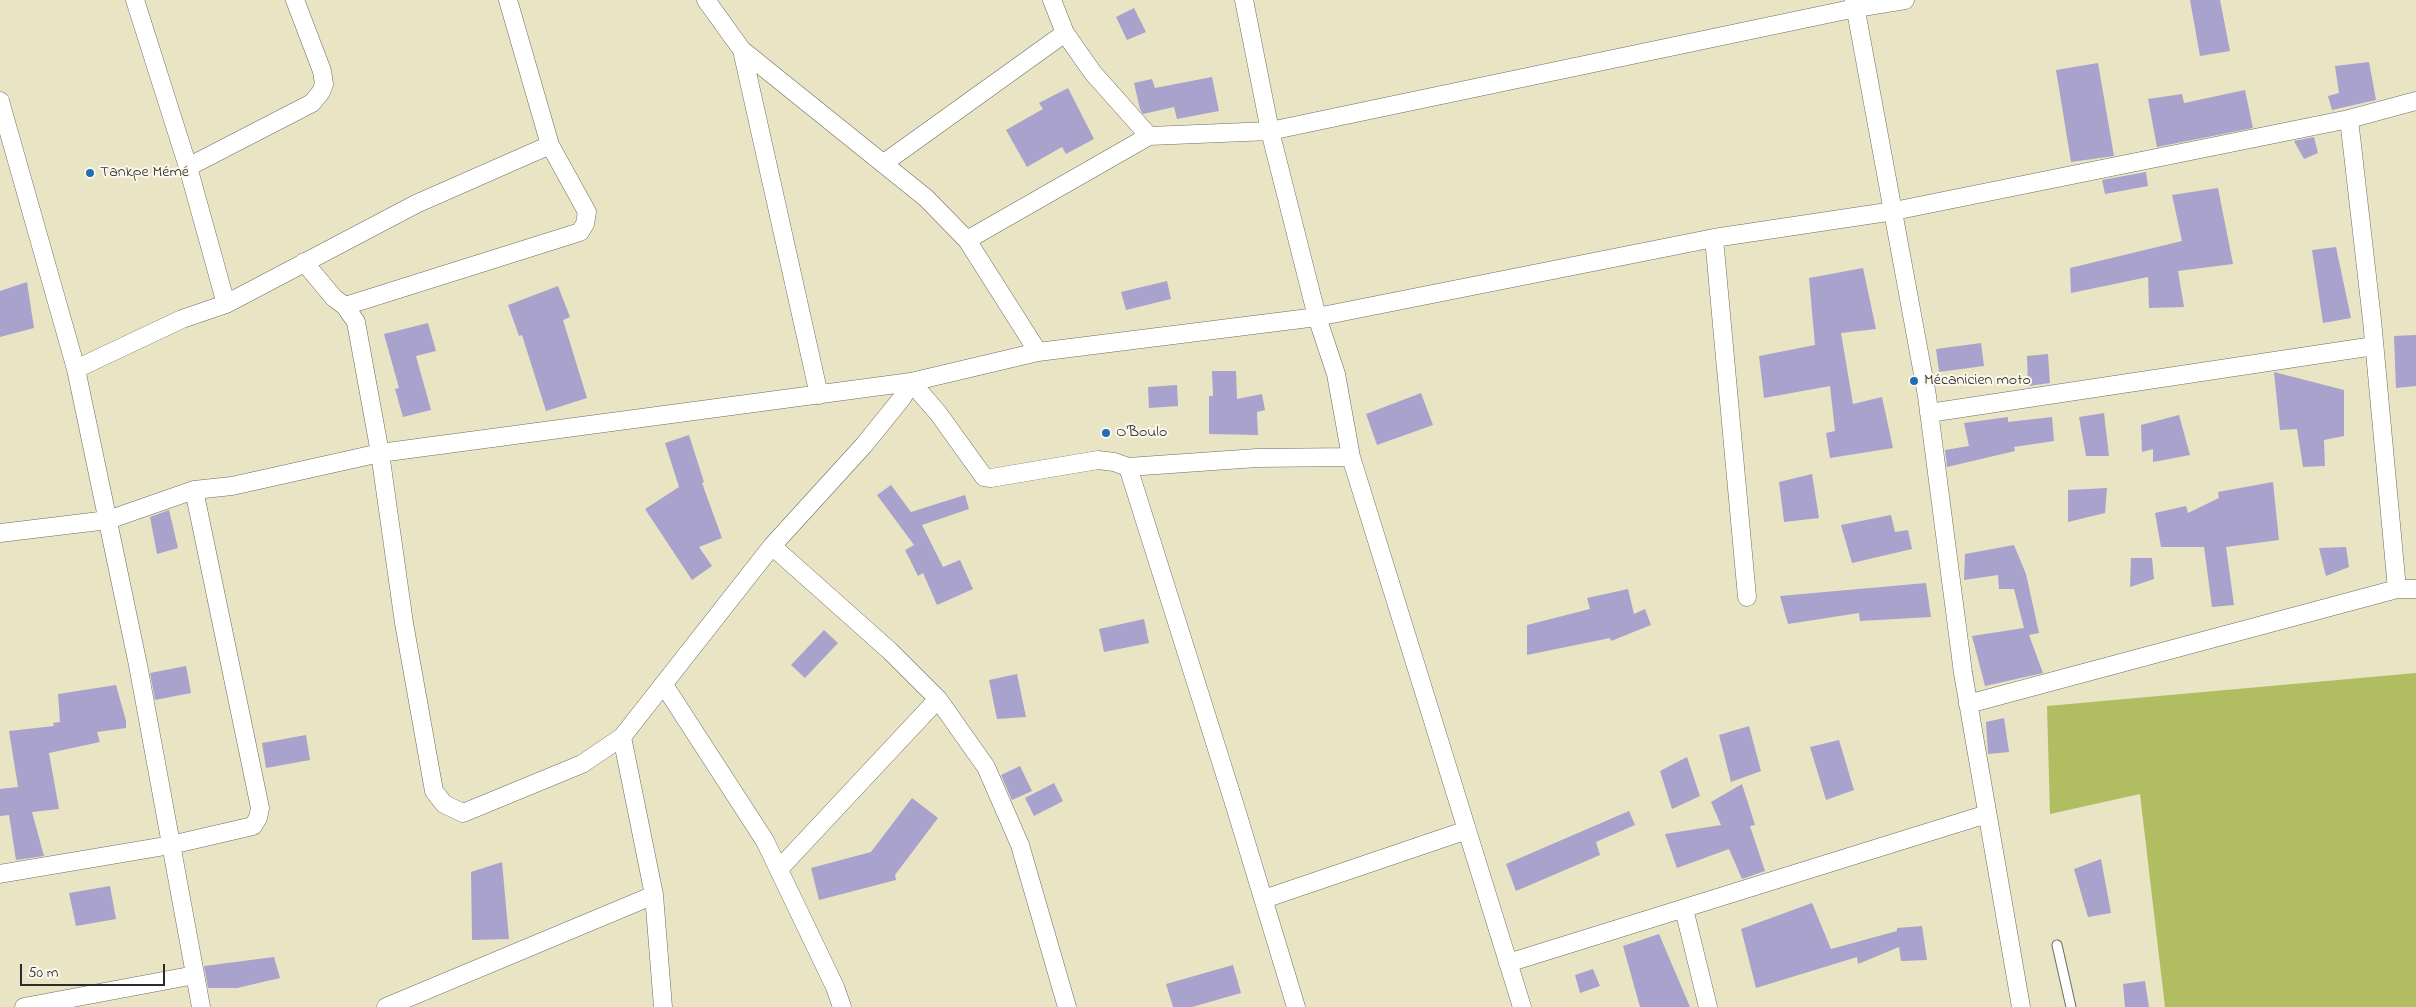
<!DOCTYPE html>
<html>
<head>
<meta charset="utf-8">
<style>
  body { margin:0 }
  #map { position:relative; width:2416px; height:1007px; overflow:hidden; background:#e9e4c4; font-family:"Indie Flower",sans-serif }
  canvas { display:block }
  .scale { position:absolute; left:20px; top:964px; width:145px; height:22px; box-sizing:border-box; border:2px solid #2b2b2b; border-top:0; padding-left:6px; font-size:15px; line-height:18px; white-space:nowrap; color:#2b2b2b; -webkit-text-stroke:4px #fbf7ec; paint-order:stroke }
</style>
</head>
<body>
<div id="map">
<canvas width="2416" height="1007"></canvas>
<div class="scale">50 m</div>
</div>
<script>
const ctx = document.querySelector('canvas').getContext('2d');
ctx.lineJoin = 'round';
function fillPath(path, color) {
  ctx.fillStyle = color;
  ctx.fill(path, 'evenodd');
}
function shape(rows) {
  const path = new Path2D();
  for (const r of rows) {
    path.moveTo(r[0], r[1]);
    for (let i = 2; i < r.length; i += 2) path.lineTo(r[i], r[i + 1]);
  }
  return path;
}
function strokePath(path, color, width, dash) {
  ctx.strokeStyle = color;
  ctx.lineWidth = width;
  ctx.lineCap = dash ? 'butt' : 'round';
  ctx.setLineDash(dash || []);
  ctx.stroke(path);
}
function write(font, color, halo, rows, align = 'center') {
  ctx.font = font + ' "Indie Flower",sans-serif';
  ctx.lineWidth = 4;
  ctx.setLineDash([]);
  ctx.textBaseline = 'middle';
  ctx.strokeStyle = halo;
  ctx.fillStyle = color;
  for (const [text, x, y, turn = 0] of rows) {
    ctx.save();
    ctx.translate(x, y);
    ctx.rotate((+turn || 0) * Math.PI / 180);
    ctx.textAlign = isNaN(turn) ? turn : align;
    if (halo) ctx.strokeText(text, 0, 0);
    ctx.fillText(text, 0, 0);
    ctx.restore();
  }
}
fillPath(shape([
  [2416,673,2416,1007,2165,1007,2140,794,2050,814,2047,706]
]), '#b0be61');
fillPath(shape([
  [2190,0,2220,0,2230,51,2200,56],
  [1134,8,1146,32,1127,40,1116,17],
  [2369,62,2376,100,2332,110,2328,96,2339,93,2335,66],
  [2098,63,2114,156,2071,162,2056,70],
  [1212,77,1219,111,1177,119,1174,107,1143,114,1140,109,1134,83,1152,79,1155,88],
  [1068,88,1094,139,1066,154,1062,147,1027,167,1006,130,1043,109,1039,103],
  [2245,90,2253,128,2157,147,2148,99,2182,94,2184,103],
  [2314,137,2318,153,2304,159,2294,141],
  [2146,172,2148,186,2105,194,2102,180],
  [2218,188,2233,264,2178,271,2184,307,2149,308,2148,277,2071,293,2070,268,2182,241,2172,195],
  [2336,247,2351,318,2323,323,2312,250],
  [1863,268,1876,329,1841,333,1853,404,1882,397,1893,448,1830,458,1826,433,1835,431,1830,386,1764,398,1759,356,1815,345,1809,278],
  [1167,281,1171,299,1126,310,1121,292],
  [27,282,34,328,0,337,0,291],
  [558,286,570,317,563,320,587,398,546,411,522,335,519,336,508,305],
  [428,323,436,351,416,356,431,410,403,417,395,389,399,388,384,334],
  [2416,335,2416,386,2396,388,2394,336],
  [1981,343,1984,366,1939,372,1936,349],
  [2048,354,2050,383,2028,386,2027,356],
  [1212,371,1236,371,1237,399,1262,394,1265,410,1257,412,1258,435,1209,434,1209,396,1213,396],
  [2274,372,2344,390,2344,436,2324,440,2325,466,2303,467,2297,429,2280,430],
  [1177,385,1178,406,1149,408,1148,387],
  [1421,393,1433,425,1377,445,1366,414],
  [2104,413,2109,456,2086,456,2079,417],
  [2179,415,2190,455,2153,462,2153,449,2142,452,2141,425],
  [2008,417,2008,422,2052,417,2054,441,2014,447,2015,451,1947,467,1945,450,1969,446,1964,423],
  [689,435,704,482,702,483,722,538,699,547,712,566,692,580,645,509,679,487,665,443],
  [1812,474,1819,518,1784,522,1779,482],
  [2273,482,2279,540,2226,547,2234,605,2212,607,2204,547,2161,547,2155,513,2186,506,2188,513,2219,498,2218,492],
  [891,485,911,512,965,495,969,509,922,525,943,567,960,560,973,589,937,605,923,573,918,576,905,550,914,545,877,495],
  [2107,488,2105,513,2068,522,2068,490],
  [169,510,178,548,157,554,150,517],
  [1891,515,1895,532,1908,530,1912,549,1852,563,1841,525],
  [2014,545,2026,574,2039,633,2029,635,2043,673,1985,686,1972,636,2024,628,2014,589,1999,589,1998,575,1964,580,1965,554],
  [2346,547,2349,567,2326,576,2319,548],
  [2131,558,2152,558,2154,579,2130,587],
  [1926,583,1931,617,1860,621,1859,613,1788,624,1780,596],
  [1628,589,1634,614,1645,609,1651,625,1611,641,1610,638,1527,655,1527,625,1590,609,1587,598],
  [1144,619,1149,643,1104,652,1099,629],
  [824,630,838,643,805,678,791,665],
  [186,666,191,693,155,700,150,673],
  [1017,674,1026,717,997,719,989,680],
  [116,685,126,721,126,728,97,732,100,742,49,753,59,809,32,812,44,856,16,860,9,815,0,816,0,789,18,787,9,731,54,726,53,723,60,722,58,694],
  [2004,718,2009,752,1988,754,1986,722],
  [1749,726,1761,771,1731,782,1719,735],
  [306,735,310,760,266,768,262,743],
  [1839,740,1854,790,1826,800,1810,747],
  [1687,757,1700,796,1672,809,1660,771],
  [1020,766,1032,791,1012,800,1001,775],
  [1054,783,1063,801,1034,816,1025,798],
  [1742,784,1755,825,1750,826,1765,871,1742,879,1729,849,1677,868,1665,834,1721,825,1711,802],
  [912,798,938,818,895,875,896,880,819,900,811,868,871,852],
  [1629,811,1635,825,1596,842,1600,855,1516,891,1506,864],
  [2101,859,2111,913,2088,917,2074,869],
  [502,862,509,939,472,940,471,872],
  [110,886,116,919,76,926,69,893],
  [1812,903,1831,949,1897,931,1897,928,1922,926,1927,960,1901,961,1899,947,1858,964,1857,957,1756,988,1741,929],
  [1659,934,1690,1007,1640,1007,1623,946],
  [274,957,280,978,237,988,208,988,204,966],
  [1233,965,1241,993,1192,1007,1173,1007,1166,984],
  [1593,969,1600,986,1580,993,1575,975],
  [2145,981,2149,1007,2125,1007,2123,984]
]), '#a9a2cc');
const lane = shape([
  [2057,945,2071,1007]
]);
const street = shape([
  [135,0,188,167,226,304],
  [706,0,742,50,926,198,967,240,1038,352],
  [1052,0,1065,33,1093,73,1149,136],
  [1244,0,1270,131,1317,317,1336,374,1351,457,1522,1007],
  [1854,0,1927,396,1963,673,2021,1007],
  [742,50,819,395],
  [0,101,76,369,138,665,201,1007],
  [2349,119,2372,320,2397,589],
  [884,163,1065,33],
  [188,167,312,103,321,92,324,84,322,71,295,0],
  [1714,238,1747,597],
  [967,240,1149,136,1270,131,1856,8,1905,0],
  [304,262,334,298,345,306,356,322,380,453,404,623,434,791,444,804,463,813,582,764,622,737,772,546,864,445,902,398,911,382],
  [345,306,580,232,585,224,587,212,550,145,508,0],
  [76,369,182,319,226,304,416,204,550,145],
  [911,382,938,413,984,477,991,478,1098,460,1114,462,1128,467,1257,458,1351,457],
  [1929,413,2374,346],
  [1128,467,1235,806,1296,1007],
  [0,533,108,520,194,490,232,486,380,453,911,382,1038,352,1317,317,1714,238,1894,211,2349,119,2416,101],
  [772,546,890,651,938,699,986,767,1020,845,1067,1007],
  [664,685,765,841,835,987,842,1007],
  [1968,704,2397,589,2416,589],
  [622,737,654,895,663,1007],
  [779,869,938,699],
  [0,874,171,845,253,826,258,818,260,808,194,490],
  [1264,899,1467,830],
  [1684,909,1708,1007],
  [1508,963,1987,814],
  [24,1007,195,975],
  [386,1007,654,895]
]);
strokePath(lane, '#6e6c61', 11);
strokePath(street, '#6e6c61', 19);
strokePath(lane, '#fff', 9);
strokePath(street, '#fff', 18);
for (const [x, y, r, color] of [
  [90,173,5,"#1f6fb2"],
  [1914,381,5,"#1f6fb2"],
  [1106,433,5,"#1f6fb2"]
]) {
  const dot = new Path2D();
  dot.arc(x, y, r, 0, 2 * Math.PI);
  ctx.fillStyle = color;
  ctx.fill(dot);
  strokePath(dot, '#fbf7ec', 2);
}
write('16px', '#2b2b2b', '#fbf7ec', [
  ["Tankpe Mémé",100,173],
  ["Mécanicien moto",1924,381],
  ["O'Boulo",1116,433]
], 'left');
</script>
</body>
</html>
